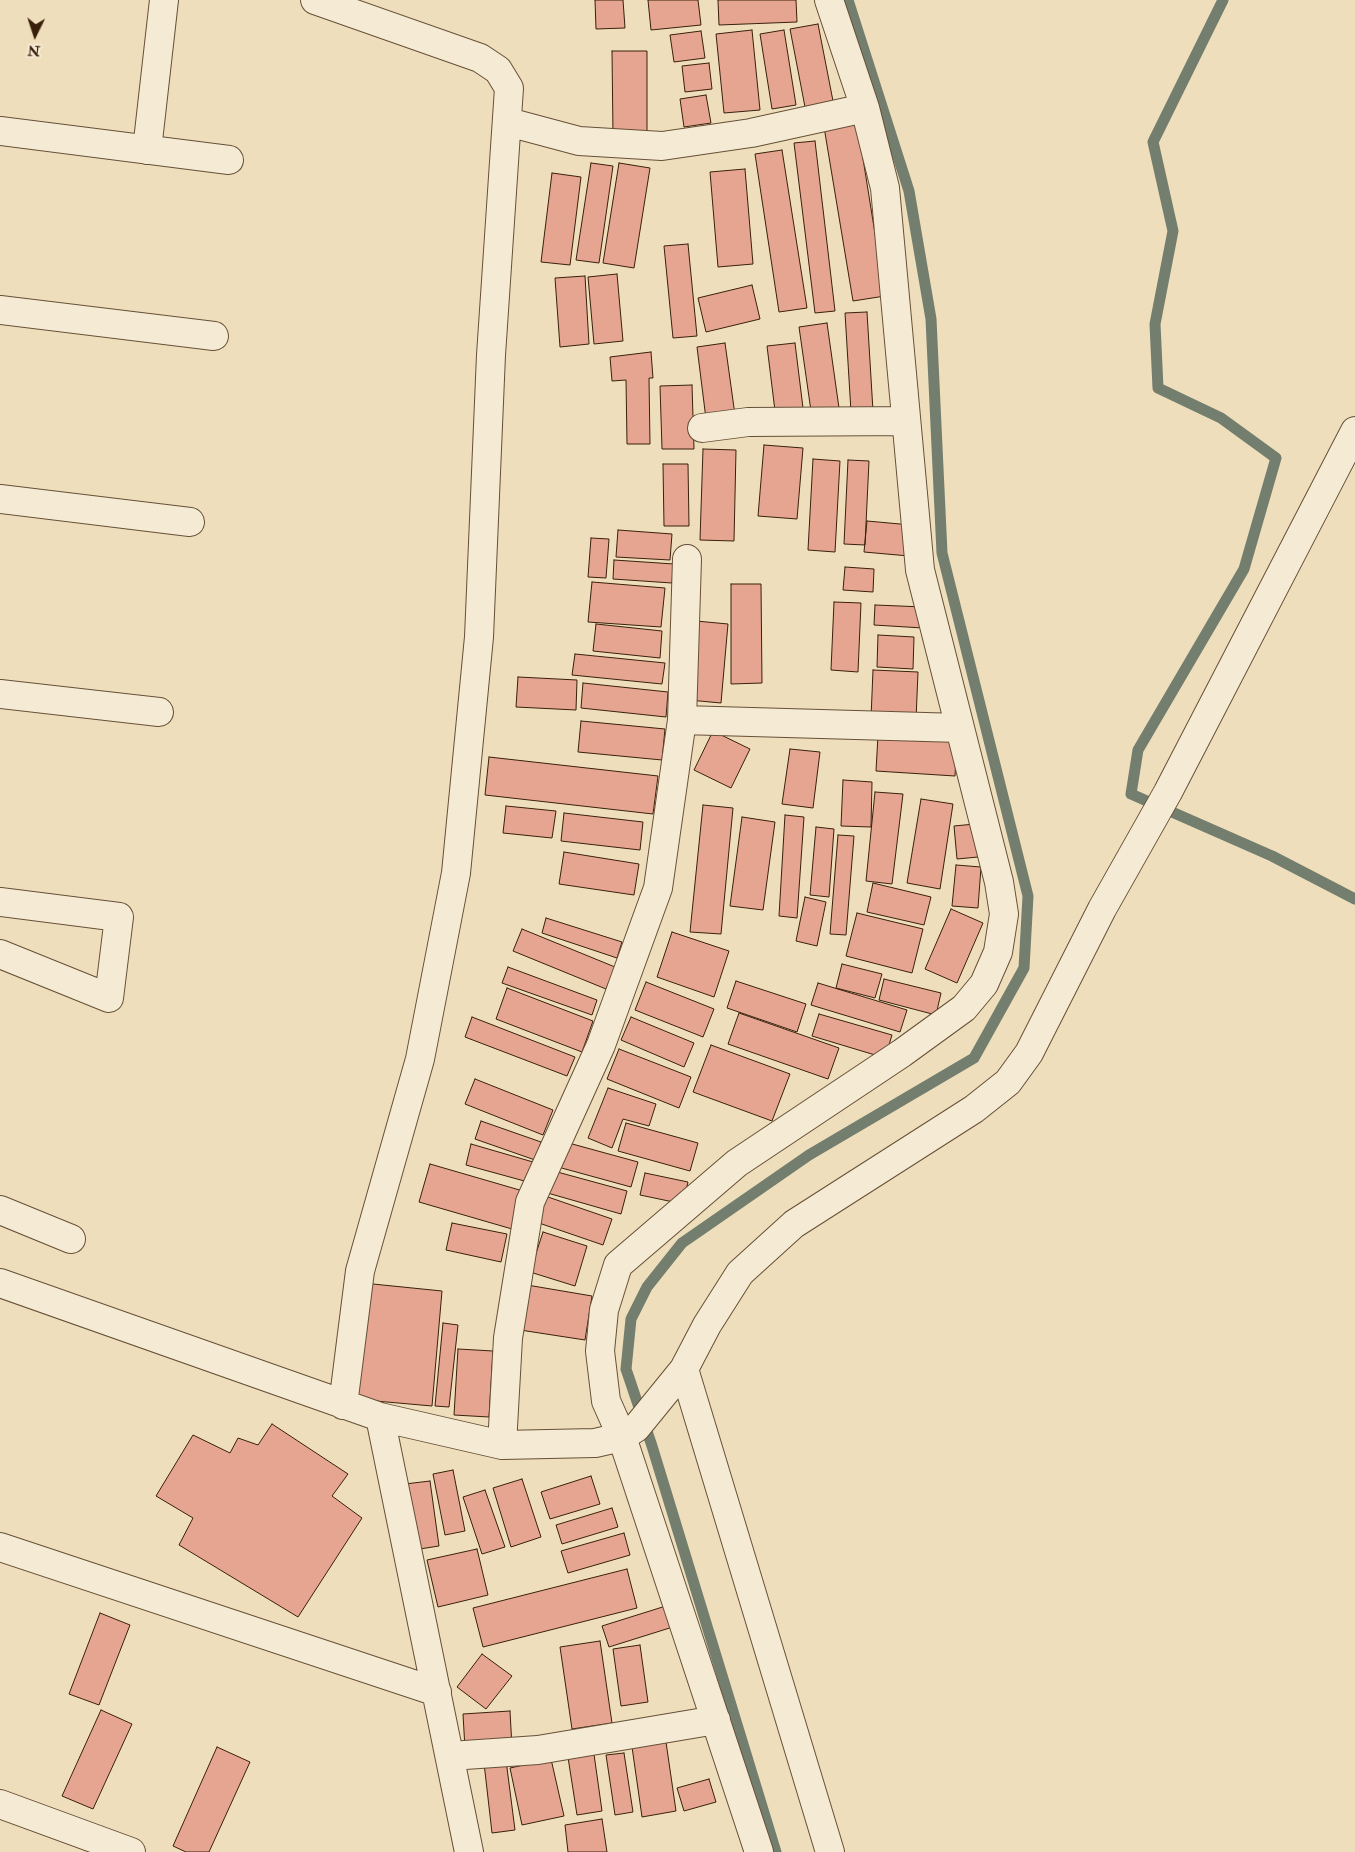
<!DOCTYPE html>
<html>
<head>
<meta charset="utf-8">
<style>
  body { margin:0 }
  #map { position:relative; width:1355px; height:1852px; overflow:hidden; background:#efdebb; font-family:"IM FELL Double Pica",serif }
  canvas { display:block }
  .north { position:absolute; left:10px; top:10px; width:50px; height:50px; -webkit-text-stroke:4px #f5ead3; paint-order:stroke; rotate:184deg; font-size:14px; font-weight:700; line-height:20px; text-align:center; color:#39200c }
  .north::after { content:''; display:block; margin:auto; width:18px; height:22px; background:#39200c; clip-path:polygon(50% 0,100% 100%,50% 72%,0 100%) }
</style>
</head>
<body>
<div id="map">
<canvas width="1355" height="1852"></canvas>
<div class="north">N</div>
</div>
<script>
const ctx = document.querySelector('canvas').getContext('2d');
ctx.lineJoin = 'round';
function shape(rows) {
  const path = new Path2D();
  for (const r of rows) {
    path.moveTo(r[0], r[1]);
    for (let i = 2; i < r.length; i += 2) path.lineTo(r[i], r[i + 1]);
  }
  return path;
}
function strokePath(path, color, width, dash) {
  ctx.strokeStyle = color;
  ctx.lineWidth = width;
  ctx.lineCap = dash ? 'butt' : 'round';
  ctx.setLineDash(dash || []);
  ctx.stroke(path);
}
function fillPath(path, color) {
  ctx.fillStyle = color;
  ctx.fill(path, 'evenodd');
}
strokePath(shape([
  [1223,0,1153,142,1173,231,1155,324,1158,388,1221,418,1276,458,1244,569,1138,750,1131,794,1272,856,1355,899],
  [776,1852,652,1446,626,1369,631,1319,647,1287,682,1243,809,1155,974,1058,1024,968,1028,896,942,553,931,319,909,191,848,0]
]), '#737e6e', 11);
const building = shape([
  [595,0,623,0,625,28,596,29,595,0],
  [648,0,698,0,701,25,651,30,648,0],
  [718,0,796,0,797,22,719,25,718,0],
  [818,24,833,101,805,107,790,29,818,24],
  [752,30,760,110,724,113,716,34,752,30],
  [784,30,796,105,772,109,760,34,784,30],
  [701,31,705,58,674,62,670,35,701,31],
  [612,51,647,51,647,135,613,136,612,51],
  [709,63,712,89,685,92,682,66,709,63],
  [706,95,711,123,684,127,680,99,706,95],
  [856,115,885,296,853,301,823,121,856,115],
  [815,141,835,311,815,313,794,143,815,141],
  [782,150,807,308,779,312,755,154,782,150],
  [591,163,613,166,599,263,576,260,591,163],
  [619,163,650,168,634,268,603,263,619,163],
  [745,169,753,264,718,267,710,172,745,169],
  [552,173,581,177,570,265,541,262,552,173],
  [688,244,697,336,673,338,664,246,688,244],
  [617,274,623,341,594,344,588,277,617,274],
  [585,276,589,344,560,347,555,278,585,276],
  [752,285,760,319,706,332,698,298,752,285],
  [867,312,873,411,851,412,845,313,867,312],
  [827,323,839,408,811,411,799,327,827,323],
  [725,343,735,415,706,419,697,347,725,343],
  [795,343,804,416,776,419,767,346,795,343],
  [651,352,653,378,649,378,650,444,627,444,626,380,612,381,610,357,651,352],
  [692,385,694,449,662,449,660,386,692,385],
  [764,445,803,448,797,519,758,516,764,445],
  [703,449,736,450,734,541,700,540,703,449],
  [813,459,840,461,835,552,808,550,813,459],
  [848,460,869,461,865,545,844,544,848,460],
  [663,464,688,464,689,526,664,526,663,464],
  [867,521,911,525,909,556,864,552,867,521],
  [618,530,672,534,670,560,616,557,618,530],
  [591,538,609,539,606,578,588,577,591,538],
  [614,560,674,564,672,583,613,579,614,560],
  [845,567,874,569,873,592,843,590,845,567],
  [592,582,665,588,661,627,588,622,592,582],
  [731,584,761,584,762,683,731,684,731,584],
  [834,602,861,603,858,672,831,670,834,602],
  [875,605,924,607,923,628,874,625,875,605],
  [696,621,728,624,721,703,689,700,696,621],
  [596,624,662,631,660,658,593,651,596,624],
  [878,635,914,637,913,669,877,667,878,635],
  [575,654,665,663,662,684,572,675,575,654],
  [873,670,918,672,916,720,871,718,873,670],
  [518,677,577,680,576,710,516,707,518,677],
  [583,683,668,692,666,717,581,708,583,683],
  [581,721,665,729,662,760,578,752,581,721],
  [713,731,750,749,731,788,694,770,713,731],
  [878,735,957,739,955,776,876,771,878,735],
  [790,749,820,752,813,808,782,804,790,749],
  [489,757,658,776,653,814,485,795,489,757],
  [843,780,872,782,871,827,841,826,843,780],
  [875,792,903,794,892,884,866,881,875,792],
  [921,799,953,804,940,889,907,883,921,799],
  [703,805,733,808,721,934,690,932,703,805],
  [506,806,556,811,552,838,503,833,506,806],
  [564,813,643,822,640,850,561,841,564,813],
  [785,815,804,817,797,918,779,916,785,815],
  [742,817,775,822,763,910,730,906,742,817],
  [975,824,978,857,957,859,954,826,975,824],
  [816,827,834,829,829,897,810,895,816,827],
  [838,835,854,836,846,935,830,934,838,835],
  [564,852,639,864,634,895,559,884,564,852],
  [956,865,981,867,978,908,952,906,956,865],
  [873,883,931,897,924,925,867,912,873,883],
  [805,897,826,902,817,946,796,941,805,897],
  [951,909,983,923,957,983,925,969,951,909],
  [857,913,923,929,912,973,846,956,857,913],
  [546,918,622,942,617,958,542,933,546,918],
  [522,929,615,967,606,989,513,951,522,929],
  [672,932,729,951,714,997,657,977,672,932],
  [842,964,882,974,875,998,836,988,842,964],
  [508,967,597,1000,592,1015,502,983,508,967],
  [884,979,941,993,936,1015,879,1000,884,979],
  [736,981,806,1004,797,1032,727,1008,736,981],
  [646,982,714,1009,703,1037,635,1010,646,982],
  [818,983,907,1010,900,1032,811,1005,818,983],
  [507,988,593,1021,582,1052,496,1019,507,988],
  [739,1013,839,1048,828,1079,728,1044,739,1013],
  [819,1014,892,1035,885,1058,812,1036,819,1014],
  [472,1017,575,1057,567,1076,465,1037,472,1017],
  [631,1017,694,1043,684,1067,621,1040,631,1017],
  [711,1045,790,1074,772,1121,693,1092,711,1045],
  [619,1049,691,1077,679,1108,607,1079,619,1049],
  [475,1079,553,1110,543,1135,465,1104,475,1079],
  [608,1088,656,1104,649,1126,623,1119,612,1148,588,1138,608,1088],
  [481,1121,541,1142,535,1160,475,1139,481,1121],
  [626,1123,698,1143,690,1171,618,1151,626,1123],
  [565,1142,638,1162,631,1187,558,1167,565,1142],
  [471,1144,533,1162,528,1182,466,1165,471,1144],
  [430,1164,523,1191,512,1229,419,1202,430,1164],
  [550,1170,627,1191,621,1214,544,1192,550,1170],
  [645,1173,688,1182,683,1204,640,1195,645,1173],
  [545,1196,612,1219,603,1245,536,1222,545,1196],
  [452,1223,507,1234,501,1262,446,1250,452,1223],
  [543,1232,587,1246,575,1286,530,1272,543,1232],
  [363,1283,442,1291,432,1406,353,1399,363,1283],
  [527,1285,592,1296,585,1340,520,1330,527,1285],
  [443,1323,458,1325,449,1407,435,1406,443,1323],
  [458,1349,493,1351,489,1417,454,1415,458,1349],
  [272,1424,348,1474,332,1496,362,1518,298,1617,179,1545,193,1518,156,1496,193,1435,230,1453,238,1438,258,1445,272,1424],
  [453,1470,465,1531,445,1535,433,1474,453,1470],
  [591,1476,600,1504,550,1519,541,1492,591,1476],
  [522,1479,541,1537,511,1547,493,1488,522,1479],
  [430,1481,439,1546,413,1550,405,1484,430,1481],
  [485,1490,505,1547,482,1554,463,1497,485,1490],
  [612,1508,618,1527,562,1544,556,1525,612,1508],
  [624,1533,630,1555,568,1573,561,1551,624,1533],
  [477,1549,488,1595,438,1607,427,1560,477,1549],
  [627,1569,637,1608,483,1647,473,1608,627,1569],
  [669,1605,676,1626,609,1647,602,1626,669,1605],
  [100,1613,130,1625,99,1705,69,1694,100,1613],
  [600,1641,612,1723,572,1729,560,1647,600,1641],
  [640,1645,648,1702,621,1706,613,1649,640,1645],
  [482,1654,512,1676,486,1709,457,1687,482,1654],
  [101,1710,132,1724,93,1809,62,1796,101,1710],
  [510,1711,512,1747,465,1749,463,1714,510,1711],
  [666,1742,676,1811,642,1817,632,1747,666,1742],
  [217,1747,250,1762,209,1852,186,1852,173,1846,217,1747],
  [593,1747,602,1811,577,1815,567,1751,593,1747],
  [624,1753,633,1812,615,1815,606,1755,624,1753],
  [551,1759,564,1816,522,1825,510,1768,551,1759],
  [506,1760,515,1830,492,1833,484,1763,506,1760],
  [709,1779,716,1802,684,1811,677,1788,709,1779],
  [602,1819,607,1852,568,1852,565,1825,602,1819]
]);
fillPath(building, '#e6a590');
strokePath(building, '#39200c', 1);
const minor = shape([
  [315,0,480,58,498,70,509,88,491,355,479,637,456,873,420,1059,360,1271,343,1405],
  [508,122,579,141,662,146,751,133,865,108],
  [0,131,229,160],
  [147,150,164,0],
  [0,310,214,336],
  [702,428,748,422,906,421],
  [0,499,190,522],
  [0,694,159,712],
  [682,720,960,728],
  [0,902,119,917,109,998,0,954],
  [0,1210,71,1239],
  [0,1283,380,1417,502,1445,595,1443,622,1437,636,1428,684,1369,707,1325,740,1273,794,1224,974,1109,1008,1082,1029,1053,1102,909,1168,792,1355,431],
  [684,1369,830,1852],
  [380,1417,469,1852],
  [502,1445,508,1338,530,1202,601,1045,658,888,682,720,687,559],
  [0,1547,437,1692],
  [450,1756,538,1750,716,1720],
  [0,1804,131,1852],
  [759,1852,622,1437,606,1401,600,1351,604,1310,618,1265,737,1163,902,1053,964,1008,984,984,998,952,1004,914,999,882,920,570,885,188,865,108,829,0]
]);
strokePath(minor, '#665038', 30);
strokePath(minor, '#f5ead3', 28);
</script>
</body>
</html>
